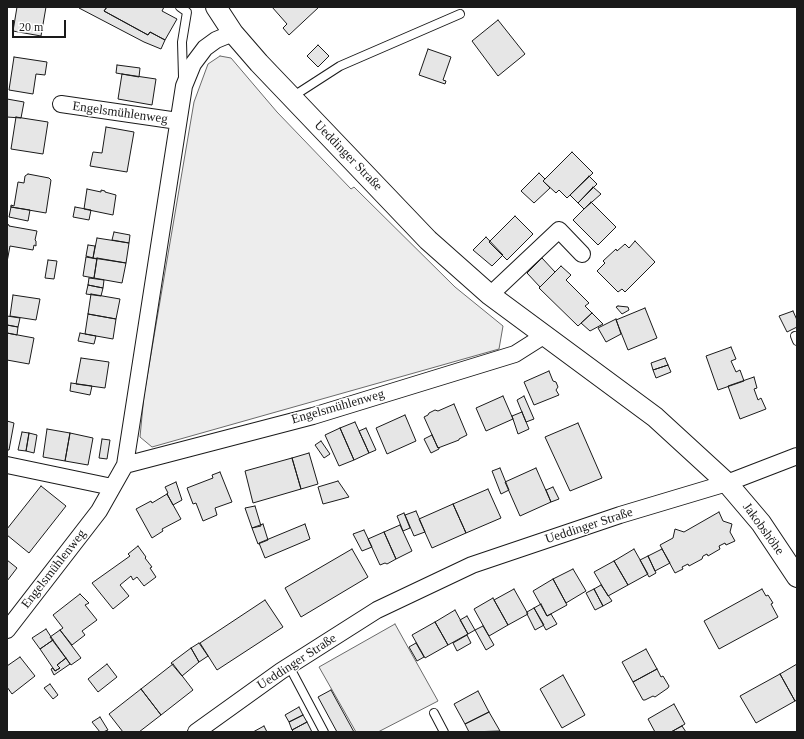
<!DOCTYPE html>
<html>
<head>
<meta charset="utf-8">
<style>
  body { margin:0 }
  #map { position:relative; width:804px; height:739px; overflow:hidden; background:#fff; font-family:Georgia,serif }
  canvas { display:block }
  .frame { position:absolute; inset:0; border:8px solid #1a1a1a; pointer-events:none }
  .scale { position:absolute; left:12px; top:20px; width:54px; height:18px; box-sizing:border-box; border:2px solid #1a1a1a; border-top:0; padding-left:5px; font-size:12px; line-height:14px; white-space:nowrap; color:#1a1a1a; -webkit-text-stroke:3px #fff; paint-order:stroke }
</style>
</head>
<body>
<div id="map">
<canvas width="804" height="739"></canvas>
<div class="frame"></div>
<div class="scale">20 m</div>
</div>
<script>
const ctx = document.querySelector('canvas').getContext('2d');
ctx.lineJoin = 'round';
function fillPath(path, color) {
  ctx.fillStyle = color;
  ctx.fill(path, 'evenodd');
}
function shape(rows) {
  const path = new Path2D();
  for (const r of rows) {
    path.moveTo(r[0], r[1]);
    for (let i = 2; i < r.length; i += 2) path.lineTo(r[i], r[i + 1]);
  }
  return path;
}
function strokePath(path, color, width, dash) {
  ctx.strokeStyle = color;
  ctx.lineWidth = width;
  ctx.lineCap = dash ? 'butt' : 'round';
  ctx.setLineDash(dash || []);
  ctx.stroke(path);
}
function write(font, color, halo, rows, align = 'center') {
  ctx.font = font + ' Georgia,serif';
  ctx.lineWidth = 3;
  ctx.setLineDash([]);
  ctx.textBaseline = 'middle';
  ctx.strokeStyle = halo;
  ctx.fillStyle = color;
  for (const [text, x, y, turn = 0] of rows) {
    ctx.save();
    ctx.translate(x, y);
    ctx.rotate((+turn || 0) * Math.PI / 180);
    ctx.textAlign = isNaN(turn) ? turn : align;
    if (halo) ctx.strokeText(text, 0, 0);
    ctx.fillText(text, 0, 0);
    ctx.restore();
  }
}
const built = shape([
  [220,56,231,58,277,112,351,189,354,187,455,287,503,326,499,349,152,447,140,437,144,395,194,102,208,64,220,56],
  [395,624,438,701,378,732,356,732,319,667,395,624]
]);
fillPath(built, '#ededed');
strokePath(built, '#6a6a6a', 1);
const building = shape([
  [17,7,46,7,41,36,13,31,17,7],
  [80,7,107,7,104,11,148,35,150,32,165,40,161,49,144,42,79,8,80,7],
  [107,7,164,7,162,11,177,19,165,40,150,32,148,35,104,11,107,7],
  [272,7,319,7,289,35,283,28,287,24,272,7],
  [498,20,525,54,498,76,472,41,498,20],
  [318,45,329,56,318,67,307,56,318,45],
  [428,49,451,57,443,80,446,81,445,84,419,75,428,49],
  [14,57,47,62,45,75,36,74,33,94,9,90,14,57],
  [117,65,140,68,139,77,116,73,117,65],
  [122,74,156,79,152,105,118,99,122,74],
  [7,99,24,102,21,118,7,117,7,99],
  [16,117,48,122,43,154,11,149,16,117],
  [106,127,134,132,127,172,90,166,93,152,102,153,106,127],
  [572,152,593,173,567,198,559,190,556,193,543,181,572,152],
  [539,173,545,179,543,181,550,188,534,203,521,191,539,173],
  [28,174,49,178,51,180,46,213,11,207,11,205,14,206,18,182,24,183,25,176,28,174],
  [589,176,597,184,578,203,570,195,589,176],
  [593,187,601,194,584,209,578,203,593,187],
  [87,189,101,192,101,190,105,191,105,192,116,195,113,215,84,209,87,189],
  [591,202,616,227,598,245,573,220,591,202],
  [11,207,30,210,28,221,9,217,11,207],
  [75,207,91,210,89,220,73,217,75,207],
  [515,216,533,234,507,260,489,242,515,216],
  [7,224,9,225,9,226,37,231,35,240,36,241,36,246,34,245,33,250,10,246,7,262,7,224],
  [114,232,130,235,129,243,112,240,114,232],
  [486,237,503,255,492,266,473,250,486,237],
  [97,238,129,243,126,263,93,258,97,238],
  [635,241,655,262,625,292,622,289,618,292,597,271,605,263,603,261,616,249,617,251,625,244,629,248,635,241],
  [88,245,95,246,93,258,86,256,88,245],
  [86,257,97,259,94,278,83,276,86,257],
  [97,258,126,263,122,283,94,278,97,258],
  [542,258,555,272,540,287,527,273,542,258],
  [48,260,57,261,54,279,45,278,48,260],
  [561,266,571,275,566,280,589,303,585,306,592,313,578,326,539,288,561,266],
  [89,278,104,280,103,288,88,285,89,278],
  [88,285,103,288,101,296,86,294,88,285],
  [91,294,120,299,116,319,88,314,91,294],
  [13,295,40,299,36,320,10,316,13,295],
  [618,306,628,307,629,310,622,314,616,307,618,306],
  [645,308,657,338,628,350,616,320,645,308],
  [793,311,797,320,797,327,787,332,779,316,793,311],
  [592,313,603,324,590,331,581,323,592,313],
  [88,314,116,319,113,339,85,334,88,314],
  [7,316,20,318,18,327,7,325,7,316],
  [616,319,621,334,606,342,598,328,616,319],
  [7,325,18,327,17,335,7,333,7,335,7,325],
  [7,333,34,338,29,364,7,360,7,333],
  [80,333,96,336,94,344,78,341,80,333],
  [731,347,736,359,731,361,736,372,740,370,744,381,718,390,706,356,731,347],
  [81,358,109,362,105,388,76,384,81,358],
  [665,358,668,365,653,370,651,363,665,358],
  [668,365,671,372,656,378,653,370,668,365],
  [549,371,553,381,556,382,558,387,556,390,559,395,534,405,524,382,549,371],
  [754,377,757,388,754,389,758,400,761,398,766,409,740,419,728,386,754,377],
  [71,383,92,386,90,395,70,391,71,383],
  [503,396,513,419,486,431,476,408,503,396],
  [524,396,534,419,526,422,517,400,524,396],
  [454,404,467,435,459,439,459,440,438,448,424,417,428,415,429,413,435,410,438,411,454,404],
  [522,412,529,429,518,434,512,416,522,412],
  [405,415,416,441,387,454,376,428,405,415],
  [7,421,14,423,9,450,7,450,7,421],
  [355,422,369,453,354,460,340,428,355,422],
  [578,423,602,478,570,491,545,437,578,423],
  [340,428,354,460,339,466,325,435,340,428],
  [366,428,376,450,369,453,359,431,366,428],
  [47,429,70,433,65,461,43,457,47,429],
  [22,432,29,433,26,451,18,450,22,432],
  [29,433,37,435,34,453,26,451,29,433],
  [70,433,93,438,88,465,65,461,70,433],
  [432,435,438,448,439,447,439,449,431,453,424,439,432,435],
  [102,439,110,440,107,459,99,458,102,439],
  [321,441,330,454,324,458,315,445,321,441],
  [309,453,318,484,301,489,292,458,309,453],
  [292,458,301,489,253,503,245,471,292,458],
  [500,468,509,490,501,494,492,471,500,468],
  [536,468,551,502,520,516,505,482,536,468],
  [220,472,232,502,215,508,217,515,203,521,196,503,193,504,187,488,213,478,212,475,220,472],
  [338,481,349,497,323,504,318,487,338,481],
  [176,482,182,500,173,505,167,494,168,493,165,487,176,482],
  [41,486,66,506,29,553,7,535,7,529,41,486],
  [553,487,559,499,551,502,546,490,553,487],
  [488,489,501,518,466,533,453,504,488,489],
  [167,494,181,519,162,529,163,531,152,538,136,509,151,501,152,503,167,494],
  [453,504,466,533,432,548,419,519,453,504],
  [255,506,261,526,252,528,245,508,255,506],
  [416,511,425,532,414,536,405,515,416,511],
  [719,512,723,521,732,524,730,532,735,541,726,545,725,543,719,546,720,549,708,556,707,554,703,556,702,559,689,566,688,564,682,567,683,569,675,573,660,545,673,538,675,529,684,532,719,512],
  [404,513,410,528,403,531,397,516,404,513],
  [263,524,268,540,258,544,252,528,263,524],
  [305,524,310,539,265,558,259,543,305,524],
  [400,525,412,551,396,559,384,532,400,525],
  [364,530,372,547,362,551,353,534,364,530],
  [384,532,396,559,387,564,385,563,380,565,368,539,384,532],
  [138,546,146,557,145,558,152,567,150,568,156,577,144,586,137,577,133,580,131,576,120,585,129,596,113,609,92,583,130,556,128,554,138,546],
  [352,549,368,577,301,617,285,588,352,549],
  [634,549,648,574,628,585,614,561,634,549],
  [662,549,670,563,655,571,648,556,662,549],
  [648,556,656,573,649,577,640,560,648,556],
  [7,560,17,568,7,581,7,560],
  [614,561,628,585,608,596,594,572,614,561],
  [573,569,586,591,566,603,553,579,573,569],
  [553,579,567,605,547,616,533,591,553,579],
  [601,585,612,601,603,606,594,589,601,585],
  [514,589,528,614,508,625,494,600,514,589],
  [594,589,603,606,595,610,586,593,594,589],
  [762,589,766,596,768,595,773,603,771,604,778,617,719,649,704,621,762,589],
  [80,594,89,603,85,605,97,620,82,631,85,635,72,645,60,630,63,628,53,615,80,594],
  [493,598,508,625,489,636,474,609,493,598],
  [265,600,283,627,217,670,200,643,265,600],
  [541,604,547,616,551,614,557,624,546,630,534,608,541,604],
  [534,608,544,625,535,630,527,614,527,612,534,608],
  [455,610,468,634,448,645,435,622,455,610],
  [467,616,475,630,468,634,460,620,467,616],
  [435,622,448,645,425,658,412,635,435,622],
  [483,626,494,645,486,650,475,630,483,626],
  [46,629,53,640,40,649,32,638,46,629],
  [60,630,81,658,71,665,50,637,60,630],
  [467,635,471,643,457,651,453,643,467,635],
  [53,640,66,658,57,665,60,668,55,671,40,649,53,640],
  [199,643,208,656,199,662,191,648,199,643],
  [416,643,424,657,417,661,409,647,416,643],
  [191,648,199,662,182,676,171,663,191,648],
  [646,649,657,669,633,682,622,662,646,649],
  [20,657,35,676,12,694,7,687,7,666,20,657],
  [66,658,70,664,54,675,51,669,53,668,55,671,60,668,57,665,66,658],
  [107,664,117,677,98,692,88,679,107,664],
  [173,664,193,690,161,715,141,689,173,664],
  [797,664,797,700,795,701,780,674,797,664],
  [657,669,661,677,663,676,669,686,668,688,655,697,653,696,645,700,643,700,633,682,657,669],
  [780,674,795,701,756,723,740,696,780,674],
  [563,675,585,715,562,728,540,689,563,675],
  [50,684,58,695,53,699,44,688,50,684],
  [141,689,161,715,139,732,123,732,109,714,141,689],
  [331,690,354,732,337,732,318,697,331,690],
  [478,691,489,712,465,724,454,704,478,691],
  [674,704,685,724,671,732,655,732,648,719,674,704],
  [299,707,303,715,289,722,285,715,299,707],
  [489,712,500,731,469,732,465,724,489,712],
  [303,715,307,722,292,730,289,722,303,715],
  [100,717,108,730,103,732,100,732,92,722,100,717],
  [307,722,312,732,294,732,292,730,307,722],
  [264,726,267,732,253,732,264,726],
  [682,726,686,732,671,732,682,726]
]);
fillPath(building, '#e6e6e6');
strokePath(building, '#1a1a1a', 1);
const service = shape([
  [180,7,187,12,182,42,183,77],
  [292,97,340,66,460,14],
  [795,336,797,341],
  [289,666,324,732],
  [434,713,444,732]
]);
const minor = shape([
  [61,104,178,121],
  [490,295,559,230,582,254],
  [7,465,112,487],
  [125,465,313,416,515,354,545,335],
  [7,630,99,511,125,465,184,86,193,64,205,48,216,40,233,33],
  [196,732,281,671,377,610,472,565,620,515,727,483,797,456]
]);
const tertiary = shape([
  [216,7,233,33,259,63,428,240,490,295,655,417,727,483,761,523,797,577]
]);
strokePath(service, '#1a1a1a', 10);
strokePath(minor, '#1a1a1a', 18);
strokePath(tertiary, '#1a1a1a', 22);
strokePath(service, '#fff', 8);
strokePath(minor, '#fff', 16);
strokePath(tertiary, '#fff', 20);
write('13px', '#1a1a1a', '#fff', [
  ["Engelsmühlenweg",120,113,8],
  ["Ueddinger Straße",348,156,46],
  ["Engelsmühlenweg",338,407,-16],
  ["Ueddinger Straße",589,526,-18],
  ["Jakobshöhe",763,529,54],
  ["Engelsmühlenweg",54,569,-52],
  ["Ueddinger Straße",297,662,-33]
]);
</script>
</body>
</html>
